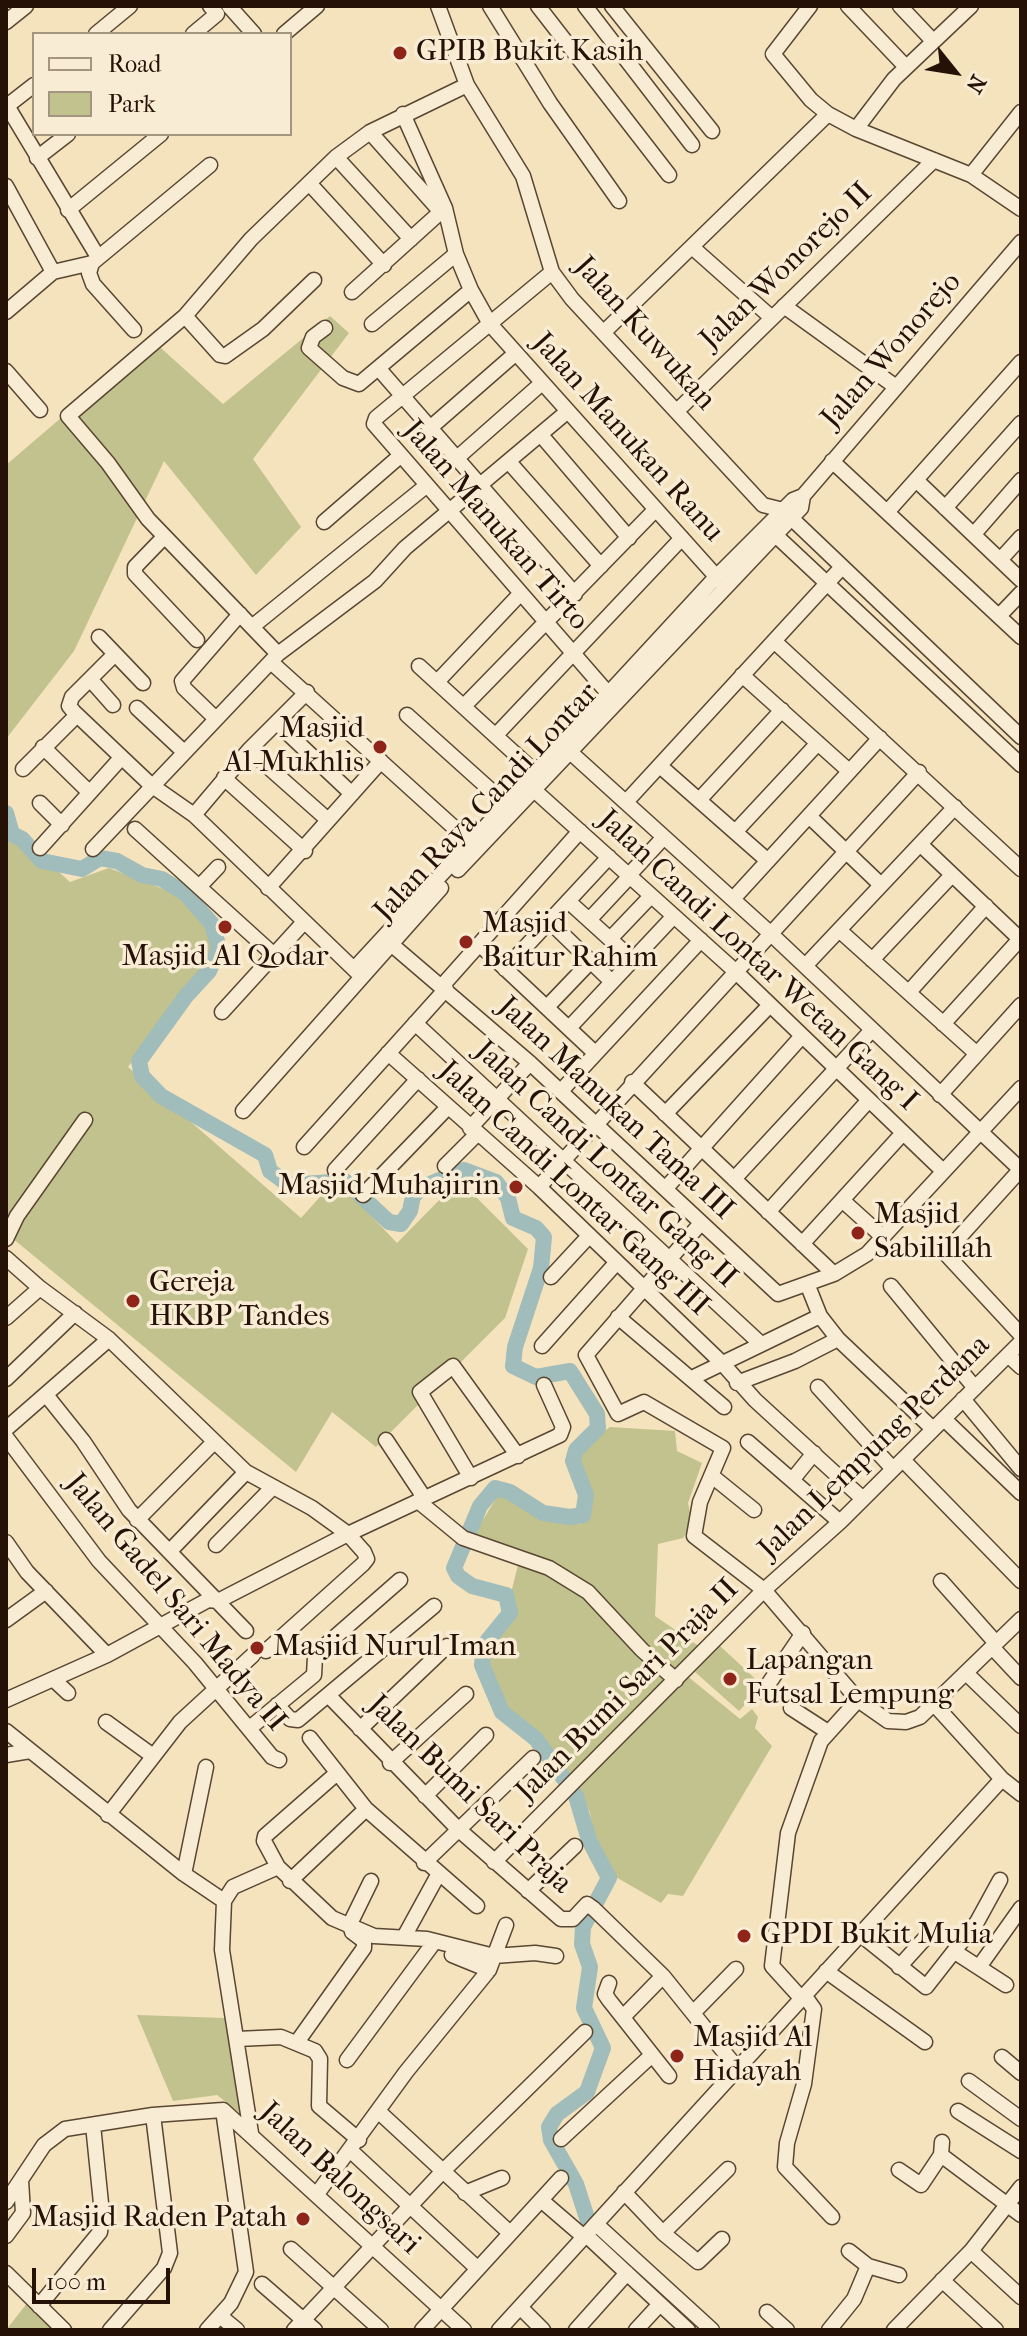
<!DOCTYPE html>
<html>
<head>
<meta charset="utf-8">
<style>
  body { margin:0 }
  #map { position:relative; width:1027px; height:2336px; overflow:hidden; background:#f5e3bd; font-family:"IM FELL French Canon",serif }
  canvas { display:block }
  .frame { position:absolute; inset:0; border:8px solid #251105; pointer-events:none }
  .legend { position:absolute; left:32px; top:32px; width:260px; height:104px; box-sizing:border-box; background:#f8edd4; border:2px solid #a49581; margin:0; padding:10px 14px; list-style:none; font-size:24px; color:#251105 }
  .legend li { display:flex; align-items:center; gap:16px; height:40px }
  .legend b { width:40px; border:2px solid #a49581 }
  .north { position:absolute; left:915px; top:32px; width:80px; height:80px; -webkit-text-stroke:6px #f8edd4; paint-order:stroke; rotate:120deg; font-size:22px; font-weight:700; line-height:32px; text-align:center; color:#251105 }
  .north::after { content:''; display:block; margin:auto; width:28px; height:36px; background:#251105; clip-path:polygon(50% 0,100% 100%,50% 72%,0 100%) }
  .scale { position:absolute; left:32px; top:2268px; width:138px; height:36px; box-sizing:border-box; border:4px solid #251105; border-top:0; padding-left:10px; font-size:24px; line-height:28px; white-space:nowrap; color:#251105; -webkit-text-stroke:6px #f8edd4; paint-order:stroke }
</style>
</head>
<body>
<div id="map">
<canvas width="1027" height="2336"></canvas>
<div class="frame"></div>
<ul class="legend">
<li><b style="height:10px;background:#f8edd4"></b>Road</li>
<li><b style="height:22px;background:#c1c28d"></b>Park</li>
</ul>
<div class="north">N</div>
<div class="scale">100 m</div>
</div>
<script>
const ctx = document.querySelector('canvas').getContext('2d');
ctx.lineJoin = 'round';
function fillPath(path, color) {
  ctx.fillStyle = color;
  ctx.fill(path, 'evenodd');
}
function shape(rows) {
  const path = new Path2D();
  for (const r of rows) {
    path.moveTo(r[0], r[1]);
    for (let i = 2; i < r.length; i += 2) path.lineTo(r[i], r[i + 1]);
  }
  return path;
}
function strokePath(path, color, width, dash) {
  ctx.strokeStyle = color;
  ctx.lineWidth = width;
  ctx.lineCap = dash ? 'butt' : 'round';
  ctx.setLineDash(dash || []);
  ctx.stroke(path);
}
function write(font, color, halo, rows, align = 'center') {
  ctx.font = font + ' "IM FELL French Canon",serif';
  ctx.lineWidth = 7;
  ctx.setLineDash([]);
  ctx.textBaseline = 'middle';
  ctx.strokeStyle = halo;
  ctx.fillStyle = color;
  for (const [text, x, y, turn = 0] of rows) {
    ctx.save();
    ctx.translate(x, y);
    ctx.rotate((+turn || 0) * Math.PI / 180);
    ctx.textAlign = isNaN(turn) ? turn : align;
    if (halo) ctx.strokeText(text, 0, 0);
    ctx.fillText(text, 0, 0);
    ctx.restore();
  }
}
fillPath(shape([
  [330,316,349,333,253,459,301,527,256,575,164,461,74,651,6,739,6,465,152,340,223,404],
  [6,824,70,882,109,868,207,906,213,952,128,1067,301,1218,336,1179,397,1243,459,1180,528,1249,505,1318,376,1447,332,1412,296,1472,6,1233],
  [610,1427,675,1431,677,1451,702,1463,688,1503,692,1523,683,1538,658,1544,655,1616,703,1649,686,1675,740,1719,752,1709,758,1717,755,1728,772,1746,683,1896,668,1894,661,1903,614,1876,595,1841,590,1813,579,1786,541,1739,501,1700,486,1663,493,1639,511,1621,516,1610,511,1593,521,1553,471,1539,497,1497,508,1496,533,1514,580,1524,588,1516,591,1504,577,1458,581,1447],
  [719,1645,763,1686,739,1711,695,1672],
  [137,2015,225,2018,245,2117,217,2095,173,2101],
  [28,2302,60,2330,6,2330]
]), '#c1c28d');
strokePath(shape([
  [6,813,12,834,22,839,42,861,82,869,100,858,117,861,142,875,162,879,186,894,212,924,219,948,209,971,186,996,139,1061,142,1076,161,1096,265,1155,270,1171,289,1185,345,1181,389,1222,401,1224,410,1211,413,1196,423,1187,464,1170,496,1182,508,1198,513,1218,536,1228,544,1237,541,1268,515,1347,513,1366,536,1377,570,1371,597,1414,598,1428,576,1450,573,1461,586,1495,583,1515,570,1517,543,1513,510,1492,495,1488,480,1506,454,1568,458,1576,472,1586,506,1595,510,1613,484,1645,482,1665,502,1712,536,1739,576,1796,589,1840,609,1878,583,1927,582,1944,590,1967,584,2008,603,2048,587,2092,557,2114,549,2127,551,2140,576,2184,588,2221,602,2234]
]), '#a0bcbb', 16);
const minor = shape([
  [229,6,254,34],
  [438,6,467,85,523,176,552,272,572,299,763,505,783,510],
  [490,6,550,103,619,201],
  [538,6,669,175],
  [585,6,692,145],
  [612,6,712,131],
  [810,6,773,54,811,100,828,114,856,129,971,175,1021,209],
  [848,6,906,67],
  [900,6,933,41],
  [6,22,26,6],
  [96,34,130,6],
  [193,34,217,14,210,6],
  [284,34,317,6],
  [6,104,98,257],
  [7,106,34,85],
  [403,114,445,208,456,254,471,290,490,324,722,583],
  [856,129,894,79,971,6],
  [370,132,441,212],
  [336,157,411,239],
  [37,158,68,134],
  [971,175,1021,112],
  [309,183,384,265],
  [6,186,53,272,6,312],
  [68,210,161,134],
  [692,247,772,318],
  [53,272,92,263],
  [552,272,376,418,374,424,613,699],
  [314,280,263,329,225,356,220,355,185,316,251,239,336,157,370,132,467,85],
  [352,292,445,208],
  [784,306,896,387],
  [185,316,68,416,108,463,148,519,278,654],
  [372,324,456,254],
  [325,328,313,337,309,348,343,378,359,384,471,290],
  [134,330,93,284,89,273,92,263,210,165],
  [604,332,828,114],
  [379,369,575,594],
  [6,371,40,410],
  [677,411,934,160],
  [430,428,516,353],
  [541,435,629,538],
  [457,458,542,383],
  [832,461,1021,637],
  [509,462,601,566],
  [916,480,1021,580],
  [945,508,1021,423],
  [889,510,1021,362],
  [786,513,1021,737],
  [324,522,400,456],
  [769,529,1021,765],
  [974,534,1021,480],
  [164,537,135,567,135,574,197,640],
  [1001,559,1021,537],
  [999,616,1021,593],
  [253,626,426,486],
  [99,637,143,683],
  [774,641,1021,869],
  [115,654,72,697,69,706,74,712,151,785,194,815,361,976],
  [271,662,470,842],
  [419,666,535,772],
  [742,675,849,771],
  [90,679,113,705],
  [437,682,520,594],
  [464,706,656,509],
  [137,708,184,752],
  [407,715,506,804],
  [216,719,184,688,182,681,240,614],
  [277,723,352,794],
  [496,735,682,538],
  [43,747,89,792],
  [249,750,328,820],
  [569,751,770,933,1021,1170],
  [660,766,768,861],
  [23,769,77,715],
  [224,778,305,851],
  [534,790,735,971,943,1171],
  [700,799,782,710],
  [626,802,842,567],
  [40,803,62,825],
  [194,815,249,750,307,692],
  [809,816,881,885],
  [135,829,274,955],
  [736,831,818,743],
  [920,844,1021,940],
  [40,848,121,758],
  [93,849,278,654,375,581,405,548,568,411],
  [458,870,801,508,803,496],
  [629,875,664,837],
  [199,887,218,867],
  [268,888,381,761],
  [733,899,880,738],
  [568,901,633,960],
  [589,920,630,876],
  [549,921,612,982],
  [839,930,977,1054],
  [610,939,651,896],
  [391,944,530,1063,778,1294,834,1274,867,1254,1021,1088],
  [479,944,595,1053],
  [872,960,952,875],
  [805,966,955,807],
  [354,969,716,577,793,500,803,496,1021,242],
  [505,969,609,857],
  [442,986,580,831],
  [909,992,986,906],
  [547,1007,591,961],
  [222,1012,304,922],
  [415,1023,761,1344],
  [943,1024,1020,939],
  [569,1028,674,916],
  [388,1053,539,1187,722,1363,755,1400,863,1499],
  [632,1082,834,1274],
  [561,1091,701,940],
  [940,1095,1021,1005],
  [243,1111,441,888],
  [665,1114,770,1005],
  [470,1128,530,1063],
  [304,1147,446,989],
  [445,1166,476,1135],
  [1021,1169,945,1253,1021,1335],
  [335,1170,418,1079],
  [734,1179,871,1031],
  [539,1187,919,772],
  [666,1188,802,1036],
  [363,1195,448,1107],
  [842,1200,883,1237],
  [768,1212,869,1100],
  [701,1223,586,1355,618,1414,644,1402,723,1448,700,1502,694,1536,764,1590,858,1700,888,1721,906,1722,920,1717,1021,1619],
  [6,1239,17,1216,85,1120],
  [802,1244,903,1133],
  [6,1258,40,1288,109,1339,246,1472,312,1508,348,1534,364,1552,367,1559,363,1564,266,1651],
  [551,1277,589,1236],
  [808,1286,820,1316,838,1339,933,1429],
  [891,1286,975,1388],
  [618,1317,724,1407],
  [6,1318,40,1288],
  [542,1346,617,1262],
  [1008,1355,1021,1367],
  [692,1378,820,1316],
  [6,1379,75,1313],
  [737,1383,795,1361,838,1339],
  [818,1387,893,1469],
  [47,1396,83,1441,129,1510,246,1631],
  [963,1399,1021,1469],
  [944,1419,1021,1493],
  [6,1429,109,1339],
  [6,1437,99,1561,195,1663,272,1757,279,1760],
  [386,1440,425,1499],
  [748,1442,840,1522],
  [903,1460,1021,1581],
  [712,1476,754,1510],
  [471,1478,420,1392,453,1366,518,1456],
  [793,1479,814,1453],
  [418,1501,463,1538,549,1568,588,1592,642,1650,676,1680],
  [137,1520,214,1442],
  [6,1542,27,1572,107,1655],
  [216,1545,272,1488],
  [170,1551,246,1472],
  [941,1581,996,1643],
  [6,1620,46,1591],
  [992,1647,1021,1678],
  [966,1673,1021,1726],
  [53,1679,68,1693],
  [763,1692,803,1633],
  [329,1696,458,1829,561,1919,573,1919,587,1904,594,1909,663,1976,737,2068],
  [6,1700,107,1655,208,1600,218,1601,348,1534,560,1435,563,1427,544,1385],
  [934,1704,1002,1779,1021,1794],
  [277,1705,290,1719,298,1720,434,1606],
  [791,1708,828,1732],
  [106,1722,153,1756],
  [251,1727,314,1675,315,1657,319,1651,400,1580],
  [360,1729,447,1646],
  [6,1731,184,1874,224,1901],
  [310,1738,366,1809,477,1906],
  [6,1755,30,1751],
  [390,1763,466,1694],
  [425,1796,486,1735],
  [108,1815,180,1722,253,1655],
  [494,1862,764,1590,840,1522,1021,1342],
  [424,1863,533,1758],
  [278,1867,264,1841,265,1836,337,1773],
  [184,1874,206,1767],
  [290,1881,366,1809],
  [528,1891,575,1846],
  [349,1926,371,1881],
  [860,1934,926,1987,977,1922,1000,1880],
  [404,1937,438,1875],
  [955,1952,1006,1985],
  [452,1955,489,1970],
  [899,1967,927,1936],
  [979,1967,1021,1908],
  [826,1971,925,2042],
  [609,1983,605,1994,609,2000,669,2076],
  [804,1995,814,2009,804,2084,787,2143,785,2167,832,2217],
  [801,1998,772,1966,788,1833,821,1741,858,1700],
  [694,2012,736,1969],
  [623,2017,663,1976],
  [300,2038,364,1948,364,1941,352,1932],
  [237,2039,281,2037,315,2051,320,2059,319,2106,359,2140],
  [1002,2057,1021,2073],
  [347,2060,435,1941],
  [969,2081,1021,2119],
  [378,2111,510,2233],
  [958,2111,1021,2151],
  [251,2133,222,1950,224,1901,233,1887,278,1867,332,1918,374,1936,427,1939,494,1956,535,1953,556,1956],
  [561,2139,652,2055],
  [351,2151,478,2269],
  [941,2155,1021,2215],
  [899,2170,921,2185,941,2155,942,2142],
  [624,2192,663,2233,698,2262,722,2239],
  [465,2193,502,2178],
  [317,2194,406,2072,489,1970,506,1925],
  [541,2200,584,2237],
  [6,2202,44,2145,65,2129,153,2115,223,2110,464,2330],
  [596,2224,712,2330],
  [663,2233,728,2169],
  [586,2235,688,2330],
  [6,2236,23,2213,21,2180],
  [291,2249,381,2330],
  [971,2251,1021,2297],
  [868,2266,899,2275],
  [6,2273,64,2330],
  [942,2280,996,2330],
  [262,2284,315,2330],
  [39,2306,100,2232,102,2213,93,2125],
  [520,2307,543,2330],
  [767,2312,787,2330],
  [220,2316,237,2330],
  [110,2330,164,2268,170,2253,153,2115],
  [207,2330,231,2303,246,2272,223,2110],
  [294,2330,442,2172,585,2032],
  [422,2330,561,2178],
  [499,2330,1002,1779],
  [576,2330,627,2273],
  [636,2330,660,2304],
  [829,2330,854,2299,868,2266,849,2251],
  [894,2330,971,2251,1021,2187]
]);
strokePath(minor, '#594633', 17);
strokePath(minor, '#f8edd4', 14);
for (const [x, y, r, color] of [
  [400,53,8,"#8f2418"],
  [380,747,8,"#8f2418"],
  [225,927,8,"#8f2418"],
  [466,942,8,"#8f2418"],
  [516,1187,8,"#8f2418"],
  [858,1233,8,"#8f2418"],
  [133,1301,8,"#8f2418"],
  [257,1648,8,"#8f2418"],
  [730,1679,8,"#8f2418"],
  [744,1936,8,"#8f2418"],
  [677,2056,8,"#8f2418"],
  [303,2219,8,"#8f2418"]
]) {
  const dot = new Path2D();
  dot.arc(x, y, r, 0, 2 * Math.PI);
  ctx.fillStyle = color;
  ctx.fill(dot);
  strokePath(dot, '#f8edd4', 3);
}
write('30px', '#251105', '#f8edd4', [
  ["GPIB Bukit Kasih",416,53],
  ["Masjid",364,730,"right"],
  ["Al-Mukhlis",364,764,"right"],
  ["Masjid",482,925],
  ["Baitur Rahim",482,959],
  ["Masjid Al Qodar",225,958,"center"],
  ["Masjid Muhajirin",500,1187,"right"],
  ["Masjid",874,1216],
  ["Sabilillah",874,1250],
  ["Gereja",149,1284],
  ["HKBP Tandes",149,1318],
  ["Masjid Nurul Iman",273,1648],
  ["Lapangan",746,1662],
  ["Futsal Lempung",746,1696],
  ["GPDI Bukit Mulia",760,1936],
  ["Masjid Al",693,2039],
  ["Hidayah",693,2073],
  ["Masjid Raden Patah",287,2219,"right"]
], 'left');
write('30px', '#251105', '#f8edd4', [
  ["Jalan Wonorejo II",787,267,-44],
  ["Jalan Kuwukan",644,334,48],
  ["Jalan Wonorejo",892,351,-49],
  ["Jalan Manukan Ranu",627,438,48],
  ["Jalan Manukan Tirto",495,526,49],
  ["Jalan Raya Candi Lontar",487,803,-47],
  ["Jalan Candi Lontar Wetan Gang I",757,961,43],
  ["Jalan Manukan Tama III",615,1109,43],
  ["Jalan Candi Lontar Gang II",605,1165,43],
  ["Jalan Candi Lontar Gang III",573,1189,43],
  ["Jalan Lempung Perdana",875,1448,-44],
  ["Jalan Gadel Sari Madya II",175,1603,50],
  ["Jalan Bumi Sari Praja II",628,1691,-45],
  ["Jalan Bumi Sari Praja",469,1795,44],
  ["Jalan Balongsari",339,2179,43]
]);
</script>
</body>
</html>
